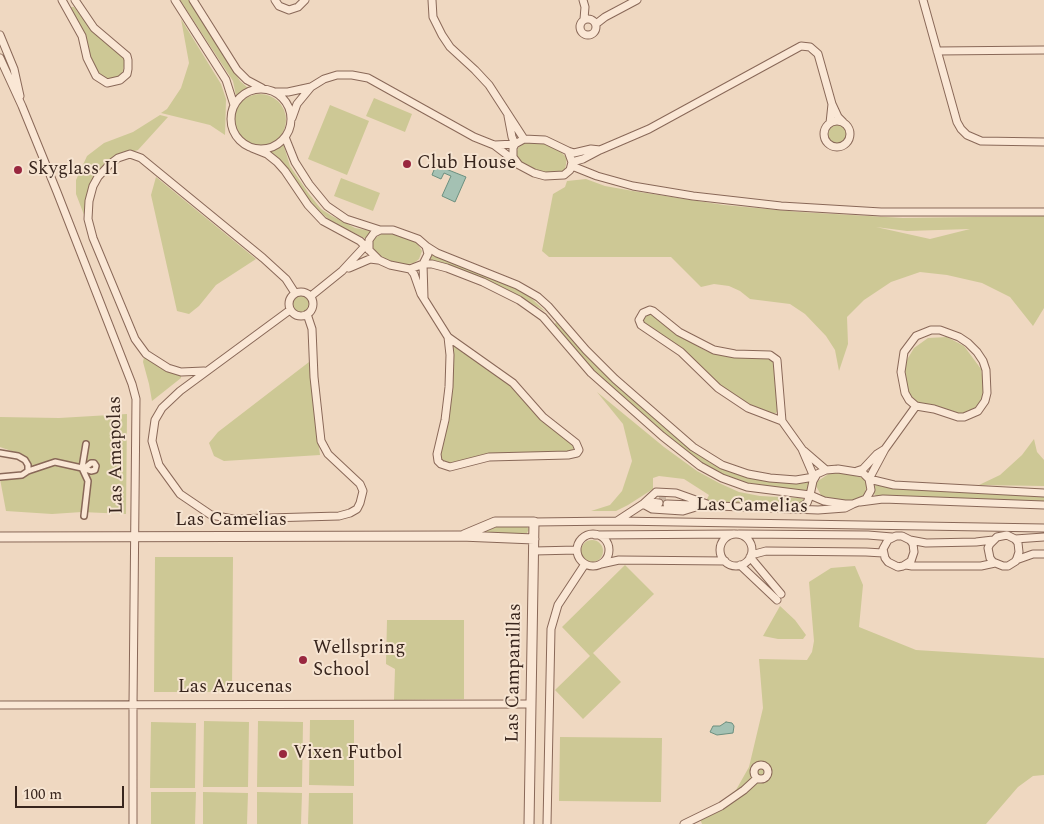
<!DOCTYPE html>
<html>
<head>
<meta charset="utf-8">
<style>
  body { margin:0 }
  #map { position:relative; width:1044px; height:824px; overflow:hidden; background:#efd8c1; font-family:Spectral,serif }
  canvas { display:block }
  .scale { position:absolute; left:15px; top:786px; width:109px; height:22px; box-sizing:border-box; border:2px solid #38251d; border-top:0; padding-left:6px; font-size:15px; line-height:18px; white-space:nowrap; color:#38251d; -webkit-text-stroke:4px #f6e4d1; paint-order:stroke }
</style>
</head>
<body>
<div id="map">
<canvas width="1044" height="824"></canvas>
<div class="scale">100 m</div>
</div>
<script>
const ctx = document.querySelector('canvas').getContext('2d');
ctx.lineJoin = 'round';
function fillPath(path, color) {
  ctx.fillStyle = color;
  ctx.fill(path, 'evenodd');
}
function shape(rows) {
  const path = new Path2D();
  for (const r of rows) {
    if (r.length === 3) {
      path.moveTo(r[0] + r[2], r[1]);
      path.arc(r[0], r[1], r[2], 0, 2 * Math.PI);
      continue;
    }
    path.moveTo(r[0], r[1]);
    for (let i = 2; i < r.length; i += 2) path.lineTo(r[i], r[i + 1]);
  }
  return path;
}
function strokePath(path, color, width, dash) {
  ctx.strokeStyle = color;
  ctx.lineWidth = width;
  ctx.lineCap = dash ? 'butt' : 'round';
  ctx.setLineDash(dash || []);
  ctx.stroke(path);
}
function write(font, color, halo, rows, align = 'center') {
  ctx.font = font + ' Spectral,serif';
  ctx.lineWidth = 4;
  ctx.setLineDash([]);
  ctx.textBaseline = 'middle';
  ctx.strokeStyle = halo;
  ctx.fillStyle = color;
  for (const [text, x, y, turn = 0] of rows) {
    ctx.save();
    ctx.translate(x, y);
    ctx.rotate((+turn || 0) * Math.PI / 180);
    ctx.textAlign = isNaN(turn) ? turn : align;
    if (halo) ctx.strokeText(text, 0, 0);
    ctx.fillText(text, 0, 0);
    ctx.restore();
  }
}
fillPath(shape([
  [180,0,189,0,240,81,248,88,236,96,233,81],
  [70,7,74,7,94,33,119,52,125,61,122,76,106,80,94,70,69,10],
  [181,19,221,84,226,99,225,135,210,125,161,113,167,109,181,88,189,63],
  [260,120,26],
  [374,98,412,114,405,132,366,116],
  [330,105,369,121,347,175,308,159],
  [160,115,168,117,138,150,118,156,96,175,86,220,76,194,76,180,87,156,104,143,133,132],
  [838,134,10],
  [526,142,537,142,550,145,559,150,567,158,565,170,561,173,545,174,522,165,516,155,518,148],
  [283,143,290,166,309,194,321,209,332,216,355,228,371,231,366,239,332,222,315,208,287,168,275,155,268,151,273,150],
  [156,177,256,259,216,285,199,306,189,314,177,311,151,195],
  [341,178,380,193,373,211,334,196],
  [586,179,605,186,633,191,724,205,800,212,903,218,1044,216,1044,308,1033,326,1010,297,982,283,947,275,920,272,891,282,864,300,847,317,848,344,839,371,835,350,826,336,805,314,790,304,750,299,740,291,729,286,714,284,701,287,671,257,549,257,542,251,553,194,565,187,567,181],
  [876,227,907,231,970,229,930,239],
  [383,233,397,234,417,243,422,251,419,259,414,263,403,265,393,263,384,258,374,251,371,245,372,240],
  [431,253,509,285,530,297,546,312,534,305,453,267,441,262,428,261],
  [301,304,8],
  [651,314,658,318,666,326,680,336,706,351,726,356,769,358,774,363,778,410,776,413,772,414,757,409,726,390,642,323,644,315],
  [556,322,613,382,696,452,719,467,744,477,786,483,809,481,807,491,741,482,711,469,675,443,602,379,570,345,554,326],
  [448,337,504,376,543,417,576,443,577,453,500,456,454,467,438,461,445,420],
  [947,337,964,346,981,369,984,387,981,402,973,410,958,417,921,405,915,401,908,391,904,376,905,363,914,348,928,338],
  [144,357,162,369,181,374,181,378,152,401,149,384,143,362],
  [309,362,320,455,224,461,214,456,209,443,218,432],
  [597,392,664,447,697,471,719,483,739,492,760,496,800,498,805,499,804,503,798,505,710,503,706,501,709,495,684,479,659,476,653,478,653,489,628,505,616,511,591,511,610,505,622,491,632,461,623,424],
  [127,414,126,514,82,512,52,514,6,511,0,479,26,474,58,463,91,473,98,470,99,465,94,460,90,460,85,464,84,446,79,464,56,460,32,468,28,464,27,460,23,455,0,447,0,417,59,418],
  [1034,439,1037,452,1044,460,1044,486,979,485,1000,475,1022,455],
  [840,472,863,478,867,485,864,496,855,501,841,502,827,499,822,497,816,486,818,481,830,473],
  [875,485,886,487,945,492,1044,496,1044,501,876,496,874,494],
  [523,526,527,527,529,529,527,533,479,534,496,527],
  [592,551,11],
  [155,557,233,557,232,692,154,692],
  [625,565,654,594,593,653,621,682,583,719,555,690,590,656,562,627],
  [855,566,863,585,859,627,916,650,1044,658,1044,775,1033,776,1018,787,986,824,702,824,700,819,736,790,749,767,763,708,759,659,807,660,812,652,814,641,809,582,831,568],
  [780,606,795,620,806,635,803,639,778,639,763,636],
  [387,620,464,620,464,699,394,700,395,669,386,664],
  [310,720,354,720,354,786,309,785],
  [204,721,249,722,248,787,203,787],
  [258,721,303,722,302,787,257,787],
  [151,722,196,723,195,788,150,788],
  [560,737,662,738,661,802,559,801],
  [151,792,196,792,195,824,151,824],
  [203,792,248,793,247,824,203,824],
  [257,792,302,793,301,824,257,824],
  [309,793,353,793,353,824,308,824]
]), '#cdc895');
const water = shape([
  [436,165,466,177,455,202,442,196,451,176,444,173,441,179,432,175,436,165],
  [726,722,732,723,734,726,733,733,717,735,710,732,713,726,720,726,726,722]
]);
fillPath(water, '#a4c1b3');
strokePath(water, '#6b8f7f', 1);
strokePath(shape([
  [659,499,667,499]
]), '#cab4a0', 7, [7, 3.5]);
const pedestrian = shape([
  [0,453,18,456,25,460,28,465,28,471],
  [85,468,91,463,94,463,96,466,95,470,91,471,82,468,86,444],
  [0,477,22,475,28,471,55,462,82,468,88,481,84,516]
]);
const minor = shape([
  [62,0,82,36,87,58,96,76,107,83,120,80,127,74,128,69,128,60,127,56,94,28,75,0],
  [175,0,226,80,234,105],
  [193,0,237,70,247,80,262,88],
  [275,0,279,6,289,10,298,7,305,0],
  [432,0,433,17,442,35,450,47,475,70,489,85,524,139],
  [583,0,585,7,584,19],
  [923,0,957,122,961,129,967,135,981,141,1044,142],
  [588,27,8],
  [596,24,605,17,637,0],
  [0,35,14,69,20,96],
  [937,51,1044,50],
  [0,58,22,106,57,192,132,384,136,399,133,705,133,824],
  [311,87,324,79,337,75,352,75,368,78,474,137,494,145,515,161],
  [261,119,30],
  [276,92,288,92,311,87,297,104,292,118],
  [837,134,13],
  [830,123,832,104,838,117,843,122],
  [285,137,295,162,309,184,327,206,346,219,380,230],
  [524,139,545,140,568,151,572,162,570,170,564,175,545,176,534,173,519,165,513,157,513,148,515,144,524,139],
  [495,145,515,144,512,137,508,116],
  [252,148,267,154,277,162,285,171,308,205,323,221,360,241,379,260,390,265,410,269,423,264,428,254,426,246,418,239,393,230,380,230,374,233,369,240,369,250],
  [600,150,649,129,801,46,810,47,818,54,832,104],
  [568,151,574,153,591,149,600,150,583,159,572,162],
  [572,166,597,176,633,186,693,196,781,206,881,212,1044,212],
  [426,246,437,253,517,285,538,297,548,306,586,350,615,379,693,447,722,465,748,474,770,478,796,480,814,477,802,449,782,421,777,360,770,355,735,354,714,350,679,332,653,311,650,310,643,313,639,320,641,325,681,352,718,388,748,408,782,421],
  [349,268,370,259,378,260],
  [410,269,414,274,421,294,448,337,513,383,543,417,576,443,579,450,577,453,568,455,489,457,450,467,441,464,438,461,437,454,445,420,449,387,450,355,448,337],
  [301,304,12],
  [311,296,342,271,367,244],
  [424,298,423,264,432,264,447,268,483,282,519,300,543,317,591,373,662,436,700,466,722,478,747,487,810,495,807,503,797,509],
  [290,310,180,391,162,408,155,420,152,441,159,465,180,494,211,515,233,519,339,516,350,513,357,509,360,503,363,491,360,484,328,454,321,441,314,377,312,329,307,314],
  [931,330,940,330,959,337,968,343,977,352,983,361,986,370,987,393,985,401,978,411,964,417,958,417,934,409,916,406,909,400,905,393,901,372,904,352,916,336,931,330],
  [204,371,181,372,168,368,146,354,135,339,93,238,88,219,89,201,93,186,98,177,110,164,118,158,130,154,141,158,263,258,286,279,295,293],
  [916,406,885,449,869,479,894,485,1044,493],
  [804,451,826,470],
  [838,469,863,473,869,479,871,490,866,499,853,504,845,504,824,501,810,495,813,481,817,474,826,470,838,469],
  [857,471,863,469,877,454,885,449],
  [860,502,883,499,1044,505],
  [667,504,818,510,845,508,853,504],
  [696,507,683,511,652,509,643,504,656,492,676,493,707,504],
  [617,521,643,504,651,502,659,503],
  [534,522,617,521,1044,528],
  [739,534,868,535,892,537],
  [736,550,16],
  [593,550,16],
  [595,535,734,534],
  [1015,539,1018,543,1019,552,1016,561,1008,566,1003,566,993,562,990,558,988,548,990,544,997,537,1007,535,1015,539,1044,537],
  [910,540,913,544,914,552,911,561,903,566,898,567,888,562,885,558,883,549,888,540,896,536,902,536,910,540,926,543,976,542,993,540],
  [534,551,577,550],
  [751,555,766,551,866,552,883,553],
  [750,557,781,594],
  [1016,560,1033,554,1044,554],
  [601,564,619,560,725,561],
  [740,565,777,600],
  [906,565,912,566,981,566,995,563],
  [0,705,531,704],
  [761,772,7],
  [547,824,551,629,558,605,585,564],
  [684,824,721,806,744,790,757,778]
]);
const tertiary = shape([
  [464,535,495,522,534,522,529,824],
  [0,537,461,536,534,539]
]);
strokePath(pedestrian, '#896858', 8);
strokePath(minor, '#896858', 9);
strokePath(tertiary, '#896858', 11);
strokePath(pedestrian, '#fae7d5', 5);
strokePath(minor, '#fae7d5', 7);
strokePath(tertiary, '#fae7d5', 9);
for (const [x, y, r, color] of [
  [407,164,5,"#99273f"],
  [18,170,5,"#99273f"],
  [303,660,5,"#99273f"],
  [283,754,5,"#99273f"]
]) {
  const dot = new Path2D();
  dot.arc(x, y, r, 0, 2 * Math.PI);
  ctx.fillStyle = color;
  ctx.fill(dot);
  strokePath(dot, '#f6e4d1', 2);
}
write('19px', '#38251d', '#f6e4d1', [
  ["Club House",417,164],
  ["Skyglass II",28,170],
  ["Wellspring",313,649],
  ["School",313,671],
  ["Vixen Futbol",293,754]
], 'left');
write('19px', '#38251d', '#f6e4d1', [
  ["Las Amapolas",117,455,-91],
  ["Las Camelias",752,507,1],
  ["Las Camelias",231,521],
  ["Las Campanillas",515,673,-89],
  ["Las Azucenas",235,688]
]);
</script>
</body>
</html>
